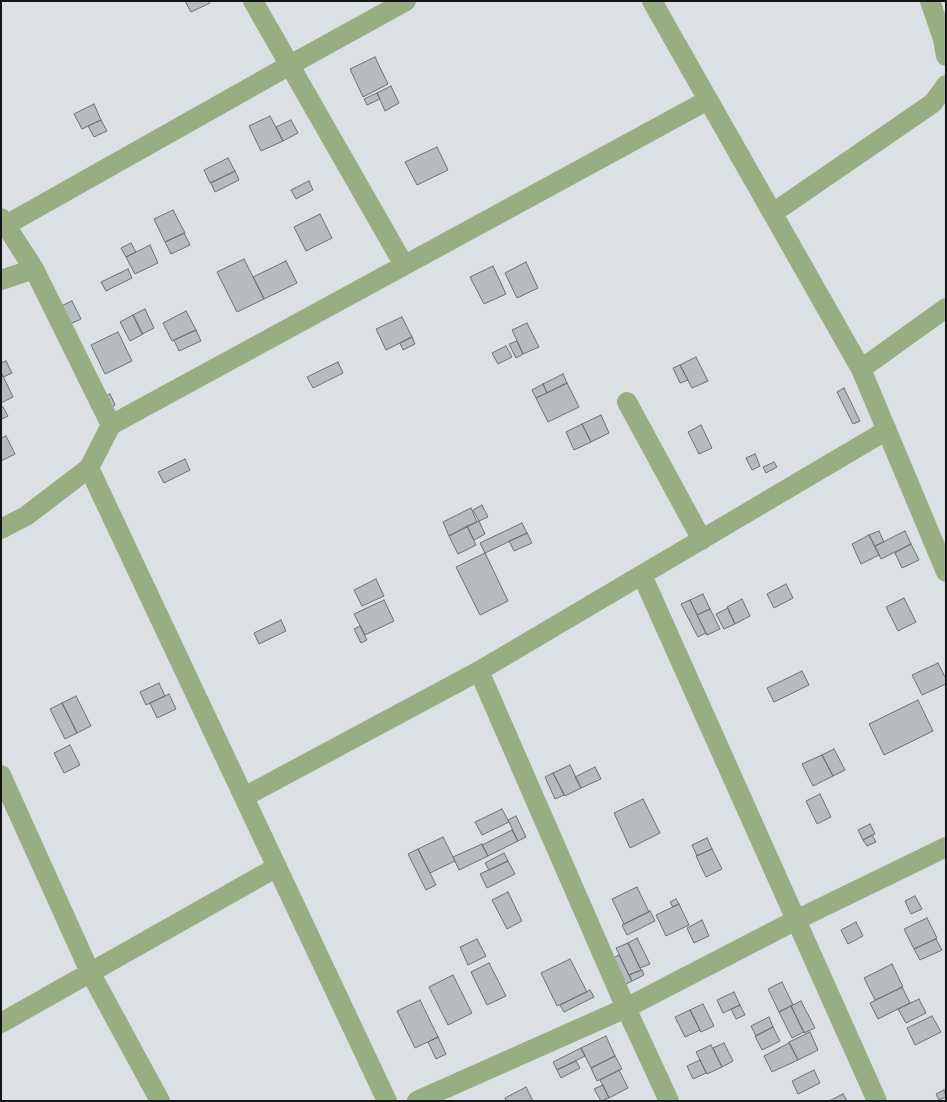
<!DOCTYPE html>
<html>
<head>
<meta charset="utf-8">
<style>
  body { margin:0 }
  #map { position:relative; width:947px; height:1102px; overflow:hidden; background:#dbe0e5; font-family:"Exo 2",sans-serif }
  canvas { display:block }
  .frame { position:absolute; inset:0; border:2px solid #131517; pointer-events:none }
</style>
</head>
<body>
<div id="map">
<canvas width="947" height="1102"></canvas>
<div class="frame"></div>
</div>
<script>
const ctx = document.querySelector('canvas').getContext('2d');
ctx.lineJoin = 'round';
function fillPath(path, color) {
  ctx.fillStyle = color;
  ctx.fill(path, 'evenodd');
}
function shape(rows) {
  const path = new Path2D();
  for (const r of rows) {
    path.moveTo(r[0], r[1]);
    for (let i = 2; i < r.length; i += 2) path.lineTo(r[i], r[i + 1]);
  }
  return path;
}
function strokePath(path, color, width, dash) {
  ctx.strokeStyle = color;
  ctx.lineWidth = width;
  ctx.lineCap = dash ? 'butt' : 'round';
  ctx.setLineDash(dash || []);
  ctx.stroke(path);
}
const building = shape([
  [185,1,209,1,210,3,191,12,185,1],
  [375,57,388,84,363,97,350,69,375,57],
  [391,86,399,103,385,111,377,93,391,86],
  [377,93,380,99,367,105,364,99,377,93],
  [94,104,101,120,82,129,74,114,94,104],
  [270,116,283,141,261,151,249,126,270,116],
  [101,120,107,131,94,137,88,126,101,120],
  [291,120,298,133,283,141,276,127,291,120],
  [437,147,448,170,417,185,405,162,437,147],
  [228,158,235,171,210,183,204,170,228,158],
  [235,171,239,180,215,192,211,183,235,171],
  [309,181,313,190,296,199,291,190,309,181],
  [173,210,185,233,165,242,154,219,173,210],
  [320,214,332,238,306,251,294,227,320,214],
  [184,233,190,245,171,254,165,242,184,233],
  [131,243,136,252,126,257,121,248,131,243],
  [150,245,158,263,135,274,126,257,150,245],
  [244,259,264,299,237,312,217,272,244,259],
  [286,261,297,283,264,299,253,277,286,261],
  [526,262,538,288,517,298,505,273,526,262],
  [493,266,506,294,484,304,470,277,493,266],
  [128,269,132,278,106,291,101,282,128,269],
  [72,301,81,319,66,326,57,308,72,301],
  [145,309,154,328,142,334,133,315,145,309],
  [186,311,196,330,172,341,163,323,186,311],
  [133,315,143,334,130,341,120,322,133,315],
  [402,317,412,337,386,350,376,329,402,317],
  [527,323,539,347,523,354,512,330,527,323],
  [196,330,201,341,179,351,174,340,196,330],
  [118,332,132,361,105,374,91,345,118,332],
  [412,337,415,344,403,350,400,343,412,337],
  [517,341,523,354,516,358,509,344,517,341],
  [506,346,512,357,498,364,492,353,506,346],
  [696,357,708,381,692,388,680,365,696,357],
  [6,361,12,373,3,377,1,372,1,363,6,361],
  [338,362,343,373,313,388,307,377,338,362],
  [680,365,688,380,680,383,673,368,680,365],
  [1,372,13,397,1,403,1,372],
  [563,374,567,383,547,393,543,384,563,374],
  [567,383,579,407,548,422,536,398,567,383],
  [543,384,547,393,536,398,532,390,543,384],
  [844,388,860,421,853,424,837,392,844,388],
  [110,394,115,405,107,410,101,398,110,394],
  [3,407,8,416,2,419,1,408,3,407],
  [601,415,609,433,591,442,582,424,601,415],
  [582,424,591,442,574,450,566,432,582,424],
  [701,425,712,448,699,454,688,432,701,425],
  [6,436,15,454,1,461,1,438,6,436],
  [755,454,760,466,752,470,746,458,755,454],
  [185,459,190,470,164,483,158,472,185,459],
  [774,462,777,467,766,473,763,467,774,462],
  [482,505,488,517,479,521,473,510,482,505],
  [471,508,477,522,449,536,443,522,471,508],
  [479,521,485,534,474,540,467,526,479,521],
  [522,523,527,533,485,553,480,543,522,523],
  [467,526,476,545,458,554,449,536,467,526],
  [879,531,884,542,875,546,869,535,879,531],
  [905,531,911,544,881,559,875,546,905,531],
  [527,533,532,543,514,551,509,541,527,533],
  [869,535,879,555,861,564,852,544,869,535],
  [911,544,919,560,902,568,895,553,911,544],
  [485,553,508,601,480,615,456,567,485,553],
  [376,579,384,596,362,606,354,590,376,579],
  [786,584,793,598,774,608,767,594,786,584],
  [703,594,710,609,697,615,690,600,703,594],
  [904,598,916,622,898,631,886,607,904,598],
  [742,599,750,616,735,624,727,607,742,599],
  [384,600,394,621,365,635,354,614,384,600],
  [690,600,706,633,698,637,681,604,690,600],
  [728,608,735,624,724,629,716,614,728,608],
  [710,609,720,629,707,635,697,615,710,609],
  [281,620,286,631,259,644,254,633,281,620],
  [360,626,367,640,361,643,354,629,360,626],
  [938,663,946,679,946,684,922,695,912,675,938,663],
  [802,671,809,685,774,702,767,688,802,671],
  [159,683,165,696,146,705,140,692,159,683],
  [169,694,176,709,157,718,150,703,169,694],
  [76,696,91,726,77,733,62,703,76,696],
  [918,700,933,731,884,755,869,724,918,700],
  [62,703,77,733,65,739,50,709,62,703],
  [70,745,80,765,64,773,54,753,70,745],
  [834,749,845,770,833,776,822,755,834,749],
  [822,755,833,776,813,786,802,764,822,755],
  [570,765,581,788,565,796,553,773,570,765],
  [595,767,601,779,581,788,575,777,595,767],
  [553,773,564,795,555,799,545,777,553,773],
  [820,794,831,817,817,824,806,801,820,794],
  [643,799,660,833,630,848,614,813,643,799],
  [502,809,509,822,482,835,475,822,502,809],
  [516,816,526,837,518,841,508,820,516,816],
  [870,824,875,834,863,840,858,830,870,824],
  [512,830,518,841,488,856,482,845,512,830],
  [872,835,876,842,867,846,863,840,872,835],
  [443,837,455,861,430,873,418,849,443,837],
  [707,838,712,849,697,856,692,845,707,838],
  [482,844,488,856,459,870,453,857,482,844],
  [418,849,436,885,426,890,408,854,418,849],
  [712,849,722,869,706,877,696,856,712,849],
  [504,853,508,861,489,870,485,863,504,853],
  [508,861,515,874,487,888,480,874,508,861],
  [637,887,649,912,624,924,612,899,637,887],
  [508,892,522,921,507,929,492,900,508,892],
  [915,896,922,909,911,914,905,901,915,896],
  [676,899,679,904,673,907,670,902,676,899],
  [679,904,689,925,666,936,656,915,679,904],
  [650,911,655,921,627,935,622,925,650,911],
  [927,918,937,938,914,949,904,929,927,918],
  [702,920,709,936,694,943,687,928,702,920],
  [856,922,863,936,848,944,841,930,856,922],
  [637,938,650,964,640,968,628,943,637,938],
  [477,939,486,956,468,965,460,947,477,939],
  [936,939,942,950,920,960,914,949,936,939],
  [628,943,641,970,629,975,616,948,628,943],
  [619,955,632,981,624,985,611,959,619,955],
  [570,959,587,992,557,1006,541,973,570,959],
  [489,963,506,996,487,1005,471,972,489,963],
  [892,964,903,987,875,1000,864,978,892,964],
  [642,970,644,975,632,981,629,975,642,970],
  [453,975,472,1013,448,1025,429,987,453,975],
  [782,982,793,1005,779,1012,768,989,782,982],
  [902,987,910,1003,878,1019,870,1003,902,987],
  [590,990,594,997,564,1012,560,1005,590,990],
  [734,992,740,1005,723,1013,717,1000,734,992],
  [919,999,926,1013,906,1023,898,1009,919,999],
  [420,1000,438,1037,415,1048,397,1011,420,1000],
  [801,1001,815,1028,804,1033,791,1006,801,1001],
  [703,1004,714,1026,701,1032,690,1010,703,1004],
  [740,1005,745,1015,736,1019,731,1009,740,1005],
  [791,1006,804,1032,792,1038,779,1012,791,1006],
  [690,1010,700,1030,685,1037,675,1017,690,1010],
  [932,1016,941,1032,915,1045,907,1028,932,1016],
  [769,1017,773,1027,756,1036,751,1026,769,1017],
  [773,1027,780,1041,762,1050,755,1036,773,1027],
  [810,1032,818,1050,798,1060,789,1042,810,1032],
  [606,1036,615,1056,591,1068,581,1048,606,1036],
  [438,1037,446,1054,436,1059,428,1042,438,1037],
  [724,1043,733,1061,722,1067,713,1048,724,1043],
  [789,1043,798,1060,772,1072,764,1056,789,1043],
  [711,1045,722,1067,707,1074,696,1052,711,1045],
  [581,1048,585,1056,557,1070,553,1062,581,1048],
  [615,1056,622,1069,597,1081,591,1068,615,1056],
  [700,1060,706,1073,693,1079,687,1066,700,1060],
  [576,1061,580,1068,561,1078,557,1070,576,1061],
  [619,1070,628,1088,609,1098,600,1080,619,1070],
  [814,1070,820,1083,798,1094,792,1081,814,1070],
  [603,1085,609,1098,601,1101,594,1089,603,1085],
  [526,1087,533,1101,506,1101,505,1098,526,1087],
  [944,1090,946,1097,939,1100,936,1094,944,1090],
  [843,1094,847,1101,829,1101,843,1094]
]);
fillPath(building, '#b6bbbf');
strokePath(building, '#6d7175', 1);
strokePath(shape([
  [253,1,404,265],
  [652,1,861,369,946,572],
  [930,1,943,39,946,56],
  [773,213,933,103,946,85],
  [1,218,34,269,111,425],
  [6,225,290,65,406,1],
  [1,280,34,269],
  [861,369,946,308],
  [627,402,702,540],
  [89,468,387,1101],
  [1,529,26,516,89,468,111,425,708,100],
  [642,575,877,1101],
  [479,671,626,1008,669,1101],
  [1,775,90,972,160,1101],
  [244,797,479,671,887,430],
  [1,1023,277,867],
  [417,1101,626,1008,796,920,946,847]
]), '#96ae82', 20);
</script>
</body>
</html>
